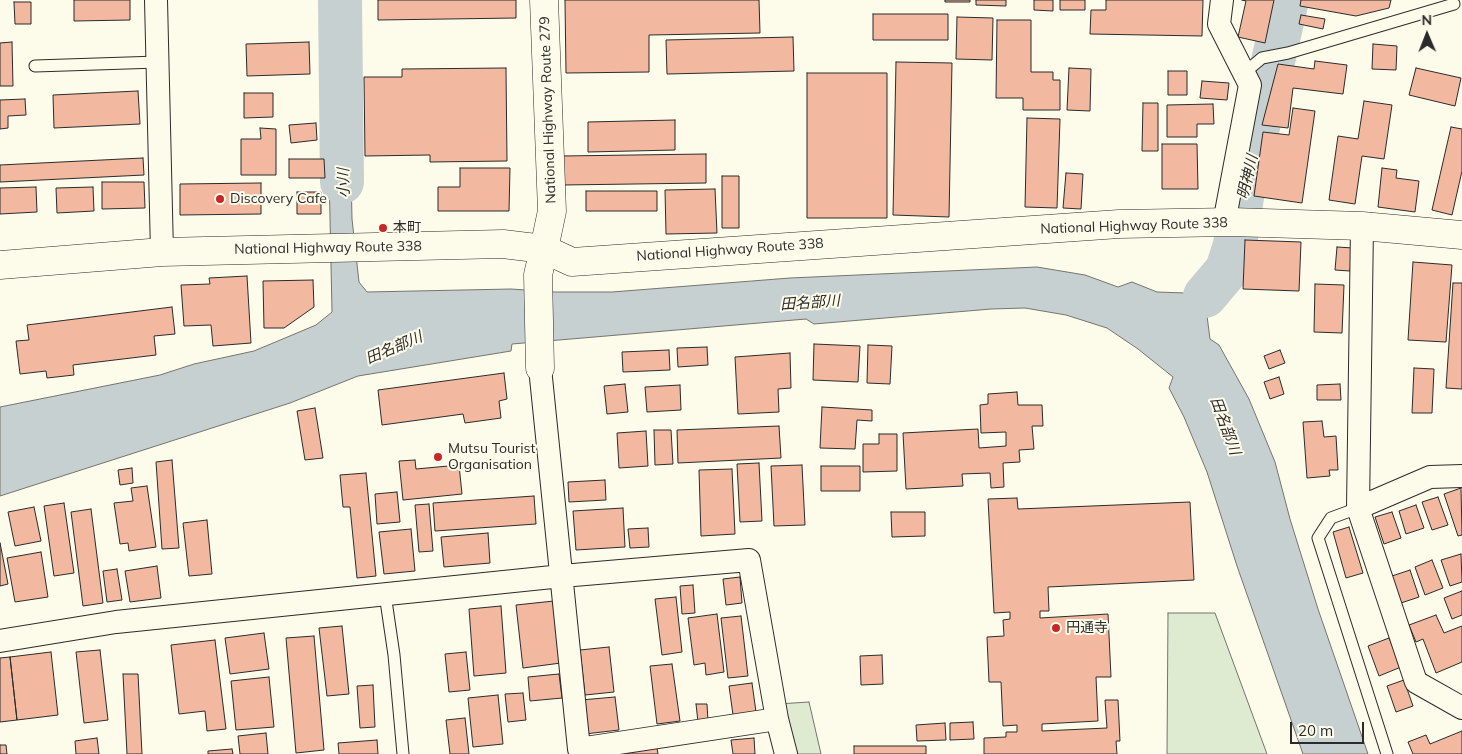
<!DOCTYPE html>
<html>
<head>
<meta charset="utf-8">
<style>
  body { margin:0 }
  #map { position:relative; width:1462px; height:754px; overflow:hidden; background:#fdfbea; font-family:Mulish,sans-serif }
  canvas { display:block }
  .north { position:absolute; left:1402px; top:10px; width:50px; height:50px; -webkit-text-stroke:4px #fdfbea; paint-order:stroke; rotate:359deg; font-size:14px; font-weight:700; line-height:20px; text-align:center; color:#2b2b2b }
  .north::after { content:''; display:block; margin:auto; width:18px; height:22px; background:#2b2b2b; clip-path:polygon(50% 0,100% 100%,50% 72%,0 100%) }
  .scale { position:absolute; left:1290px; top:722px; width:74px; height:22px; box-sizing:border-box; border:2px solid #2b2b2b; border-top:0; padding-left:6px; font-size:15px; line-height:18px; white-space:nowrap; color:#2b2b2b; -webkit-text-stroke:4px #fdfbea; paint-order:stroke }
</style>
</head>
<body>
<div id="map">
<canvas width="1462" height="754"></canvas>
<div class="north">N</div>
<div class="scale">20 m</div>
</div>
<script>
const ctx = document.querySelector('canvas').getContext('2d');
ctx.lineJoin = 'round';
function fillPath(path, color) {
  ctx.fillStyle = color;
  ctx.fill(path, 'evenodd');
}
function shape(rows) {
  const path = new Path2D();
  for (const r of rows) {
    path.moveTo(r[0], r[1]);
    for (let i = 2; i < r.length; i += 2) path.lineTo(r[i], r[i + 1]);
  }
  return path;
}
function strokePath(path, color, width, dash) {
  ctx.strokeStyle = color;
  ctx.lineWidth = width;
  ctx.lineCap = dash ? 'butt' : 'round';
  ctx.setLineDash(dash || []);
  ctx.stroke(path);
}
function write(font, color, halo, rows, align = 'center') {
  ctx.font = font + ' Mulish,"Noto Sans JP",sans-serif';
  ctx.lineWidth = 4;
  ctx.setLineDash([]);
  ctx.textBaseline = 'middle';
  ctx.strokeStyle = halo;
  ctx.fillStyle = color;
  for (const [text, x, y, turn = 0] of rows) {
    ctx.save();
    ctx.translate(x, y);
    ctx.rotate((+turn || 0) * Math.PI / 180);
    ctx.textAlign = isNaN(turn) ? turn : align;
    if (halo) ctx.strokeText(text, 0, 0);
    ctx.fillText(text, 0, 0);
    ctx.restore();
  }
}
const green = shape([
  [1168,613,1215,613,1267,754,1167,754,1168,613],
  [809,702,821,754,798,754,778,704,809,702]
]);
fillPath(green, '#deebd1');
strokePath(green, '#74746e', 1);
const water = shape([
  [340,123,350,126,352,219,359,282,367,292,511,289,555,292,612,292,790,278,1037,267,1085,275,1118,287,1132,282,1157,292,1186,293,1205,283,1221,269,1228,245,1241,247,1224,297,1206,308,1210,339,1219,345,1249,399,1275,462,1290,519,1318,609,1368,754,1303,754,1237,566,1207,472,1184,417,1169,388,1173,377,1138,349,1107,328,1066,315,1025,308,991,309,814,324,806,319,512,344,511,351,358,376,290,403,0,496,0,407,160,375,194,364,254,351,316,325,332,312,328,124,340,123]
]);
fillPath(water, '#c7d0d0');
strokePath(water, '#74746e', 1);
strokePath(shape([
  [340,0,342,182],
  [1205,296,1227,270,1235,245,1242,197,1287,0]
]), '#c7d0d0', 44);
const building = shape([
  [74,0,130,0,130,20,74,21,74,0],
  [378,0,516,0,516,18,378,20,378,0],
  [565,0,759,0,760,33,649,35,649,72,566,73,565,0],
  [945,0,970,0,970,2,945,2,945,0],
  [976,0,1006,0,1006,6,976,5,976,0],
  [1034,0,1053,0,1053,11,1034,10,1034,0],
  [1060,0,1085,0,1085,10,1060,10,1060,0],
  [1106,0,1203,0,1202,36,1090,34,1091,10,1106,10,1106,0],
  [1242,0,1274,0,1265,43,1238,37,1246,1,1242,0],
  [1301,0,1391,0,1389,8,1356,16,1300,6,1301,0],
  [14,2,31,2,31,24,15,24,14,2],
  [873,14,948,14,948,40,873,40,873,14],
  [1301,15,1325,19,1323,29,1299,24,1301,15],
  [957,17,993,18,992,60,956,59,957,17],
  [997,20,1031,20,1031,72,1053,72,1053,80,1060,80,1060,110,1023,110,1023,98,996,98,997,20],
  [793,37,794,71,667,74,666,40,793,37],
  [12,42,13,86,0,86,0,43,12,42],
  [309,42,310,74,247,76,246,44,309,42],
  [1373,44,1397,46,1396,70,1372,69,1373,44],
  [1315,61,1347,65,1343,94,1293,88,1288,128,1262,125,1278,64,1314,69,1315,61],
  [896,62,952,63,949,217,893,215,896,62],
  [506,68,507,161,430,162,430,155,365,156,364,77,402,77,402,69,506,68],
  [1069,68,1091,69,1090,111,1067,110,1069,68],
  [1416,68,1461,78,1455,106,1409,95,1416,68],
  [1168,71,1187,71,1187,95,1168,95,1168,71],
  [807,73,887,73,887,218,807,218,807,73],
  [1202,81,1229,83,1227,100,1200,98,1202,81],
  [138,91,140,124,54,128,53,95,138,91],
  [244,93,273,93,273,117,244,118,244,93],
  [25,99,26,115,8,116,8,128,0,129,0,100,25,99],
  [1364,101,1392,105,1384,159,1362,156,1355,204,1329,200,1338,136,1358,139,1364,101],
  [1143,103,1158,103,1158,151,1142,151,1143,103],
  [1213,104,1214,124,1197,124,1197,137,1167,137,1167,105,1213,104],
  [1293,108,1315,111,1302,203,1254,196,1263,132,1289,135,1293,108],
  [1027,118,1060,119,1057,208,1025,207,1027,118],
  [675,120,675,150,588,152,588,122,675,120],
  [316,123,317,140,291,143,289,125,316,123],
  [1451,127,1462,129,1462,171,1452,215,1432,210,1451,127],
  [260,128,276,129,276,175,241,175,241,139,261,139,260,128],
  [1162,144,1197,144,1198,189,1162,189,1162,144],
  [706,154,706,183,562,185,562,156,706,154],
  [143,158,144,175,0,182,0,165,143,158],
  [289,159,324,159,325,178,289,178,289,159],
  [460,168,510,168,509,211,438,211,438,187,460,187,460,168],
  [1382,168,1397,170,1396,178,1419,181,1415,212,1378,207,1382,168],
  [1066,173,1083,174,1081,209,1063,208,1066,173],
  [722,176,739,176,739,228,722,228,722,176],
  [102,182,144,182,145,208,102,209,102,182],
  [261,183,261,214,180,215,180,184,261,183],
  [36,187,37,212,0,214,0,188,36,187],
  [93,187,94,211,57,213,56,188,93,187],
  [715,189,717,233,666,234,665,190,715,189],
  [586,191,657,191,657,211,586,211,586,191],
  [297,192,321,192,321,214,297,214,297,192],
  [1245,240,1301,242,1299,291,1243,289,1245,240],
  [1337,247,1353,248,1350,271,1335,270,1337,247],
  [1413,262,1452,265,1446,342,1408,340,1413,262],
  [247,276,251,343,213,346,211,325,184,326,181,285,210,284,209,278,247,276],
  [313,280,314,307,284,328,264,328,263,281,313,280],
  [1453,283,1462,283,1462,389,1446,388,1453,283],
  [1315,284,1344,285,1342,333,1314,332,1315,284],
  [172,307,175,334,154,336,156,355,73,365,74,375,47,378,46,371,20,374,16,341,29,340,27,325,172,307],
  [814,344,860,346,858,382,813,380,814,344],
  [868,345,892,346,890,384,867,383,868,345],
  [707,347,708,365,678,367,677,348,707,347],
  [669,350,670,370,623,372,622,352,669,350],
  [1280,350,1285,363,1269,369,1264,356,1280,350],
  [790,353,791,388,778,389,779,412,738,414,735,357,790,353],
  [1414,368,1434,369,1432,413,1412,413,1414,368],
  [504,373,507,399,499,401,501,418,465,423,463,414,382,425,378,390,504,373],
  [1279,377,1284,394,1270,399,1264,382,1279,377],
  [625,384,628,412,607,414,604,386,625,384],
  [1340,384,1341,400,1317,400,1317,385,1340,384],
  [680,385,681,410,647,412,645,387,680,385],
  [1017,392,1018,405,1042,405,1043,426,1032,426,1034,449,1019,450,1020,462,1003,463,1004,487,991,488,990,473,962,474,963,486,906,489,903,433,978,429,979,448,1006,446,1006,432,981,433,980,405,988,404,988,394,1017,392],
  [822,407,872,410,872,421,857,420,855,449,820,448,822,407],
  [315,408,323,458,305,460,297,411,315,408],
  [1322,421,1324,437,1336,436,1338,470,1329,470,1330,476,1307,478,1303,422,1322,421],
  [779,426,781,458,678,463,677,430,779,426],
  [654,430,671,430,673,464,655,465,654,430],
  [646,431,648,466,619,468,617,433,646,431],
  [879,434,897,434,897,471,863,472,863,444,879,444,879,434],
  [172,460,179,548,162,549,156,462,172,460],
  [415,460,416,469,459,465,462,494,403,500,399,461,415,460],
  [759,463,762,521,740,522,737,464,759,463],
  [802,465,805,525,774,526,771,466,802,465],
  [821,466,860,466,860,491,821,491,821,466],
  [132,468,133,483,120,485,118,470,132,468],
  [732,469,735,534,701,536,699,470,732,469],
  [366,473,376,576,357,578,350,507,343,507,340,475,366,473],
  [605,480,606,500,569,502,568,482,605,480],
  [147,486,156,547,129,551,128,543,120,544,114,503,133,501,131,488,147,486],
  [1461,488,1462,535,1458,536,1444,494,1461,488],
  [397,492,400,522,377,524,375,494,397,492],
  [534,496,536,524,435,531,433,503,534,496],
  [1438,497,1448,525,1432,530,1422,502,1438,497],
  [1017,498,1018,509,1190,502,1194,580,1048,587,1049,611,1040,611,1040,618,1108,614,1111,677,1096,677,1098,721,1042,724,1042,731,1107,728,1105,700,1118,700,1120,741,1116,741,1117,754,984,754,984,738,1006,737,1006,732,1017,732,1017,725,1003,726,1001,682,989,682,987,637,1004,636,1003,620,1010,619,1010,612,994,613,988,499,1017,498],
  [64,503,74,573,54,576,44,506,64,503],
  [429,504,433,551,419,552,415,505,429,504],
  [1416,505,1424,528,1406,534,1399,511,1416,505],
  [34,507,41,541,15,546,8,512,34,507],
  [623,508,625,547,576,550,573,511,623,508],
  [91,509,103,603,83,606,71,512,91,509],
  [891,512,925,512,925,536,892,537,891,512],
  [1392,512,1401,538,1384,544,1375,517,1392,512],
  [207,520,212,574,189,576,183,523,207,520],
  [1349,527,1363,573,1346,578,1333,532,1349,527],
  [648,528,649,547,630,548,628,529,648,528],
  [411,529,415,571,384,574,379,532,411,529],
  [488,533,490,563,444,567,441,537,488,533],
  [0,543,8,584,0,586,0,543],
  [41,552,48,597,15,602,7,558,41,552],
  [1461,554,1462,582,1450,586,1441,560,1461,554],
  [1432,560,1443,588,1425,595,1415,567,1432,560],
  [157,566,161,598,130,602,125,571,157,566],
  [117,569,122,600,107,602,103,571,117,569],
  [1410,570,1419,597,1401,603,1392,576,1410,570],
  [740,577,742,603,726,605,723,579,740,577],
  [693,585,695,613,682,614,680,586,693,585],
  [1462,591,1462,615,1452,619,1444,598,1462,591],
  [676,597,682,652,662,655,655,599,676,597],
  [554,601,561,663,523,668,516,605,554,601],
  [501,606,506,673,474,676,469,609,501,606],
  [717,614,724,672,706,675,705,663,694,665,688,618,717,614],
  [1436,615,1444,633,1462,626,1462,662,1436,673,1423,639,1416,642,1409,625,1436,615],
  [741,616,748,676,728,678,721,618,741,616],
  [342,626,349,694,327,696,319,628,342,626],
  [264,633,269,669,230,674,225,638,264,633],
  [314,636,324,750,296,753,286,638,314,636],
  [1389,638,1401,667,1379,676,1368,646,1389,638],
  [215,640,226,729,207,731,205,711,179,714,171,645,215,640],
  [609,647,614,692,585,695,580,650,609,647],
  [100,650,108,720,84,723,76,652,100,650],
  [51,652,58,715,17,720,10,657,51,652],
  [466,652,470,690,449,692,445,654,466,652],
  [882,655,883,684,861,685,860,656,882,655],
  [10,657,17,720,0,722,0,658,10,657],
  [672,664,680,721,657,724,650,666,672,664],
  [123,674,138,674,142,754,127,754,123,674],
  [559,674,562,698,530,701,528,677,559,674],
  [269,677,274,727,236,730,231,681,269,677],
  [1404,680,1413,706,1396,712,1387,686,1404,680],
  [752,683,756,712,733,715,729,686,752,683],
  [373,685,375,727,360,728,357,686,373,685],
  [523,693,526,720,508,722,505,694,523,693],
  [498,695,503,744,473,747,468,698,498,695],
  [615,697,619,730,585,734,581,700,615,697],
  [696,704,707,704,708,721,698,722,696,704],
  [465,718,469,754,450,754,446,720,465,718],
  [973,722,974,739,950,740,950,723,973,722],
  [945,723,946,740,917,741,916,725,945,723],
  [1462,731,1462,754,1413,754,1408,742,1426,735,1430,744,1462,731],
  [266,733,268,754,240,754,238,736,266,733],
  [97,738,99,754,76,754,75,741,97,738],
  [754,738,755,754,733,754,731,740,754,738],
  [377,740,378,754,339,754,338,743,377,740],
  [0,745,6,745,7,754,0,754,0,745],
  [854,746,926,746,926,754,854,754,854,746],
  [657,748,658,754,628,754,627,751,657,748],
  [232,749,233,754,208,754,208,751,232,749]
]);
fillPath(building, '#f2b8a0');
strokePath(building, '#2b2b2b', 1);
const service = shape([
  [35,66,158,62],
  [1244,73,1262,58,1288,53,1454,4],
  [1358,508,1331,518,1318,538,1387,754],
  [385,594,394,655,403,754]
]);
const minor = shape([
  [156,0,162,252],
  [1222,0,1219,24,1250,85,1224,223],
  [1362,226,1358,508,1416,682,1462,708],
  [540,368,579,749,777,719],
  [1358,508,1430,477,1462,476],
  [0,641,116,622,562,576,749,560,777,719,786,754]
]);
const tertiary = shape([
  [540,368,538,275,544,249]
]);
const trunk = shape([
  [544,0,552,211,544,249],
  [0,265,162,252,503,244,544,249,572,262,1119,224,1231,222,1362,226,1462,235]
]);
strokePath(service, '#2b2b2b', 13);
strokePath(minor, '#2b2b2b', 24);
strokePath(tertiary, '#2b2b2b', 29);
strokePath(trunk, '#2b2b2b', 29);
strokePath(service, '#fdfbea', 11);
strokePath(minor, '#fdfbea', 22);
strokePath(tertiary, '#fdfbea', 28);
strokePath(trunk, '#fdfbea', 28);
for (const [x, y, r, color] of [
  [220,199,5,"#c62828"],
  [383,228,5,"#c62828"],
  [438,457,5,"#c62828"],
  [1056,628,5,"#c62828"]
]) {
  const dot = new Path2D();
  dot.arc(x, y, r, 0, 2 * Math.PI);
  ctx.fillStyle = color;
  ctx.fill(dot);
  strokePath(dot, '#fdfbea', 2);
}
write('14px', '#2b2b2b', '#fdfbea', [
  ["National Highway Route 279",548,110,-92],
  ["National Highway Route 338",1134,226,-2],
  ["National Highway Route 338",328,248,-1],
  ["National Highway Route 338",730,250,-4]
]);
write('14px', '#2b2b2b', '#fdfbea', [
  ["Discovery Cafe",230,199],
  ["本町",393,228],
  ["Mutsu Tourist",448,449],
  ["Organisation",448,465],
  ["円通寺",1066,628]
], 'left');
write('italic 15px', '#2b2b2b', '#fdfbea', [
  ["明神川",1248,177,-77],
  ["小川",344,183,-91],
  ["田名部川",810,303,-4],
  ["田名部川",394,348,-23],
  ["田名部川",1225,426,70]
]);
</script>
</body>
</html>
